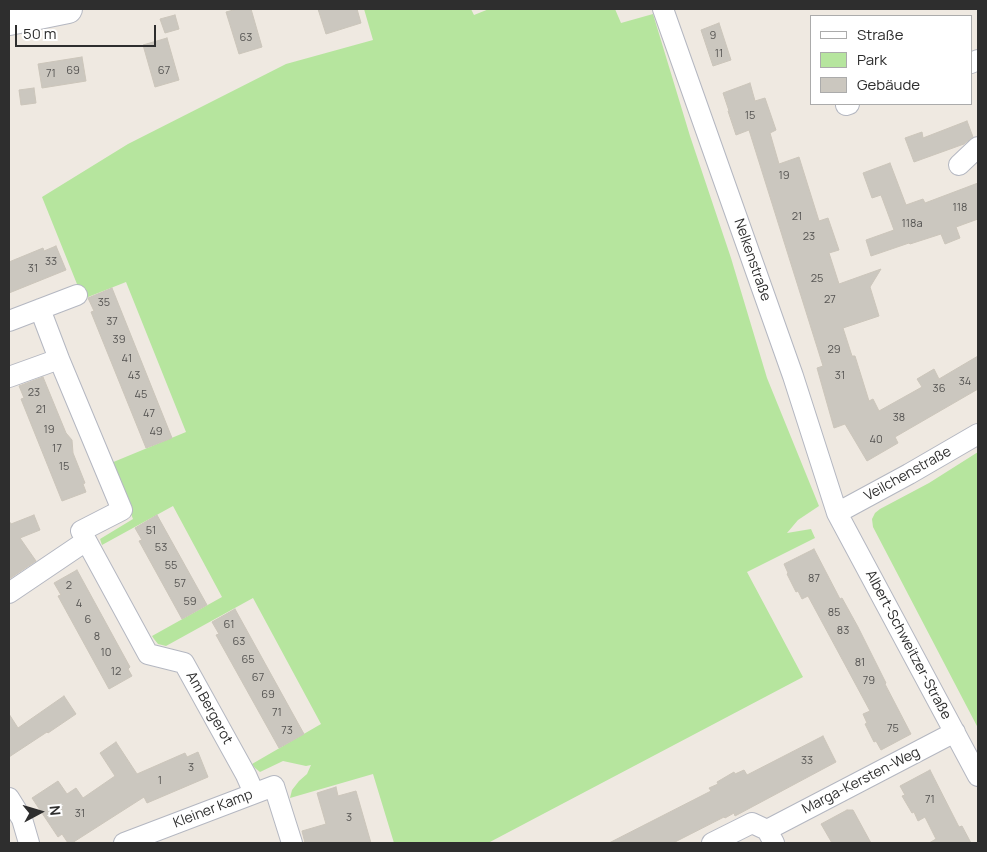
<!DOCTYPE html>
<html>
<head>
<meta charset="utf-8">
<style>
  body { margin:0 }
  #map { position:relative; width:987px; height:852px; overflow:hidden; background:#efe9e1; font-family:Manrope,sans-serif }
  canvas { display:block }
  .frame { position:absolute; inset:0; border:10px solid #2e2e2e; pointer-events:none }
  .legend { position:absolute; left:810px; top:15px; width:162px; height:90px; box-sizing:border-box; background:#fff; border:1px solid #ababab; margin:0; padding:6px 9px; list-style:none; font-size:15px; color:#2e2e2e }
  .legend li { display:flex; align-items:center; gap:10px; height:25px }
  .legend b { width:25px; border:1px solid #ababab }
  .north { position:absolute; left:15px; top:787px; width:50px; height:50px; -webkit-text-stroke:4px #fff; paint-order:stroke; rotate:84deg; font-size:14px; font-weight:700; line-height:20px; text-align:center; color:#2e2e2e }
  .north::after { content:''; display:block; margin:auto; width:18px; height:22px; background:#2e2e2e; clip-path:polygon(50% 0,100% 100%,50% 72%,0 100%) }
  .scale { position:absolute; left:15px; top:25px; width:141px; height:22px; box-sizing:border-box; border:2px solid #2e2e2e; border-top:0; padding-left:6px; font-size:15px; line-height:18px; white-space:nowrap; color:#2e2e2e; -webkit-text-stroke:4px #fff; paint-order:stroke }
</style>
</head>
<body>
<div id="map">
<canvas width="987" height="852"></canvas>
<div class="frame"></div>
<ul class="legend">
<li><b style="height:6px;background:#fff"></b>Straße</li>
<li><b style="height:14px;background:#b6e59e"></b>Park</li>
<li><b style="height:14px;background:#cbc7bf"></b>Gebäude</li>
</ul>
<div class="north">N</div>
<div class="scale">50 m</div>
</div>
<script>
const ctx = document.querySelector('canvas').getContext('2d');
ctx.lineJoin = 'round';
function fillPath(path, color) {
  ctx.fillStyle = color;
  ctx.fill(path, 'evenodd');
}
function shape(rows) {
  const path = new Path2D();
  for (const r of rows) {
    path.moveTo(r[0], r[1]);
    for (let i = 2; i < r.length; i += 2) path.lineTo(r[i], r[i + 1]);
  }
  return path;
}
function strokePath(path, color, width, dash) {
  ctx.strokeStyle = color;
  ctx.lineWidth = width;
  ctx.lineCap = dash ? 'butt' : 'round';
  ctx.setLineDash(dash || []);
  ctx.stroke(path);
}
function write(font, color, halo, rows, align = 'center') {
  ctx.font = font + ' Manrope,sans-serif';
  ctx.lineWidth = 4;
  ctx.setLineDash([]);
  ctx.textBaseline = 'middle';
  ctx.strokeStyle = halo;
  ctx.fillStyle = color;
  for (const [text, x, y, turn = 0] of rows) {
    ctx.save();
    ctx.translate(x, y);
    ctx.rotate((+turn || 0) * Math.PI / 180);
    ctx.textAlign = isNaN(turn) ? turn : align;
    if (halo) ctx.strokeText(text, 0, 0);
    ctx.fillText(text, 0, 0);
    ctx.restore();
  }
}
fillPath(shape([
  [364,9,471,9,474,15,489,9,615,9,621,23,653,14,690,136,731,258,767,378,819,506,798,520,787,533,811,529,815,538,747,572,803,677,488,843,394,843,373,774,290,798,292,790,299,781,307,774,311,765,306,766,283,761,260,772,255,768,252,764,321,724,253,598,166,646,158,644,154,639,152,636,222,597,173,506,102,545,100,539,133,519,111,463,186,432,126,282,83,299,42,197,128,144,286,64,373,40],
  [978,452,978,728,873,527,872,519,875,513,880,509,929,483]
]), '#b6e59e');
const building = shape([
  [237,9,251,9,262,47,239,54,226,12,237,9],
  [318,9,357,9,361,23,326,34,318,9],
  [175,15,179,29,165,33,160,19,175,15],
  [719,23,731,60,713,66,701,30,719,23],
  [167,38,179,80,155,87,143,45,167,38],
  [82,57,86,81,42,88,38,64,82,57],
  [750,83,755,101,765,98,776,130,770,133,779,164,799,157,819,221,828,218,839,250,829,253,839,284,881,269,870,287,879,316,843,328,852,356,855,356,869,401,873,399,879,411,922,387,917,379,934,369,939,379,978,356,978,389,895,437,898,443,867,461,845,424,834,428,817,368,823,366,749,130,736,135,728,111,729,111,723,93,750,83],
  [34,88,36,103,21,105,19,90,34,88],
  [967,121,973,137,964,144,914,162,905,138,922,132,923,138,967,121],
  [890,163,906,205,923,199,925,203,978,183,978,219,956,227,960,238,945,244,941,234,910,244,909,243,871,256,866,240,894,230,881,195,872,198,863,173,890,163],
  [56,246,66,270,9,293,9,262,43,248,44,251,56,246],
  [112,288,172,438,146,448,91,312,94,311,88,298,112,288],
  [43,377,66,433,72,440,73,453,85,483,83,484,86,492,62,501,21,399,24,398,19,386,43,377],
  [34,515,40,530,20,538,36,561,9,579,9,521,11,524,34,515],
  [157,515,207,605,182,619,139,541,142,540,135,528,157,515],
  [814,549,840,599,842,598,858,627,886,683,885,684,911,734,881,750,876,741,874,742,865,724,867,723,863,714,870,711,808,596,802,599,798,591,796,592,787,574,788,573,784,564,814,549],
  [77,570,130,667,128,669,132,676,109,689,58,596,61,595,54,583,77,570],
  [235,609,304,734,279,748,216,635,219,634,212,622,235,609],
  [64,696,76,714,48,733,47,732,9,757,9,714,18,728,64,696],
  [823,736,836,762,735,816,734,813,725,818,724,817,673,843,609,843,711,791,709,788,718,784,717,782,734,772,735,774,744,770,747,775,823,736],
  [116,742,137,774,185,753,187,757,198,752,208,777,147,803,144,797,72,843,68,843,62,834,58,837,32,798,58,781,67,794,76,788,83,798,115,776,100,753,116,742],
  [930,770,959,827,962,826,971,843,929,843,936,839,925,817,918,821,914,812,912,813,902,796,905,795,900,786,930,770],
  [336,787,338,796,356,791,371,843,305,843,302,831,326,824,317,793,336,787],
  [847,810,853,810,871,843,832,843,821,824,847,810]
]);
fillPath(building, '#cbc7bf');
strokePath(building, '#cbc5ba', 1);
const street = shape([
  [663,9,793,376,837,513,978,776],
  [971,63,978,60],
  [846,105,849,104],
  [959,165,978,147],
  [40,309,59,359,122,510,81,531,148,654,184,663,246,775,254,793],
  [9,321,77,295],
  [9,377,59,359],
  [837,513,909,474,978,434],
  [9,593,86,541],
  [9,798,22,819,29,843],
  [767,830,955,732],
  [124,843,274,786,292,843],
  [712,843,752,823,767,830,774,843]
]);
const secondary = shape([
  [9,21,68,9]
]);
strokePath(street, '#b4b7c1', 22);
strokePath(secondary, '#b4b7c1', 30);
strokePath(street, '#fff', 20);
strokePath(secondary, '#fff', 28);
write('11px', '#555452', null, [
  ["9",713,36],
  ["63",246,38],
  ["11",719,54],
  ["69",73,71],
  ["67",164,71],
  ["71",51,74],
  ["15",750,116],
  ["19",784,176],
  ["118",960,208],
  ["21",797,217],
  ["118a",912,224],
  ["23",809,237],
  ["33",51,262],
  ["31",33,269],
  ["25",817,279],
  ["27",830,300],
  ["35",104,303],
  ["37",112,322],
  ["39",119,340],
  ["29",834,350],
  ["41",127,359],
  ["43",134,376],
  ["31",840,376],
  ["34",965,382],
  ["36",939,389],
  ["23",34,393],
  ["45",141,395],
  ["21",41,410],
  ["47",149,414],
  ["38",899,418],
  ["19",49,430],
  ["49",156,432],
  ["40",876,440],
  ["17",57,449],
  ["15",64,467],
  ["51",151,531],
  ["53",161,548],
  ["55",171,566],
  ["87",814,579],
  ["57",180,584],
  ["2",69,586],
  ["59",190,602],
  ["4",79,604],
  ["85",834,613],
  ["6",88,620],
  ["61",229,625],
  ["83",843,631],
  ["8",97,637],
  ["63",239,642],
  ["10",106,653],
  ["65",248,660],
  ["81",860,663],
  ["12",116,672],
  ["67",258,678],
  ["79",869,681],
  ["69",268,695],
  ["71",277,713],
  ["75",893,729],
  ["73",287,731],
  ["33",807,761],
  ["3",191,768],
  ["1",160,781],
  ["71",930,800],
  ["31",80,814],
  ["3",349,818]
]);
write('14px', '#2e2e2e', '#fff', [
  ["Nelkenstraße",752,260,71],
  ["Veilchenstraße",908,474,-29],
  ["Albert-Schweitzer-Straße",908,645,62],
  ["Am Bergerot",209,708,61],
  ["Marga-Kersten-Weg",861,781,-27],
  ["Kleiner Kamp",213,809,-21]
]);
</script>
</body>
</html>
